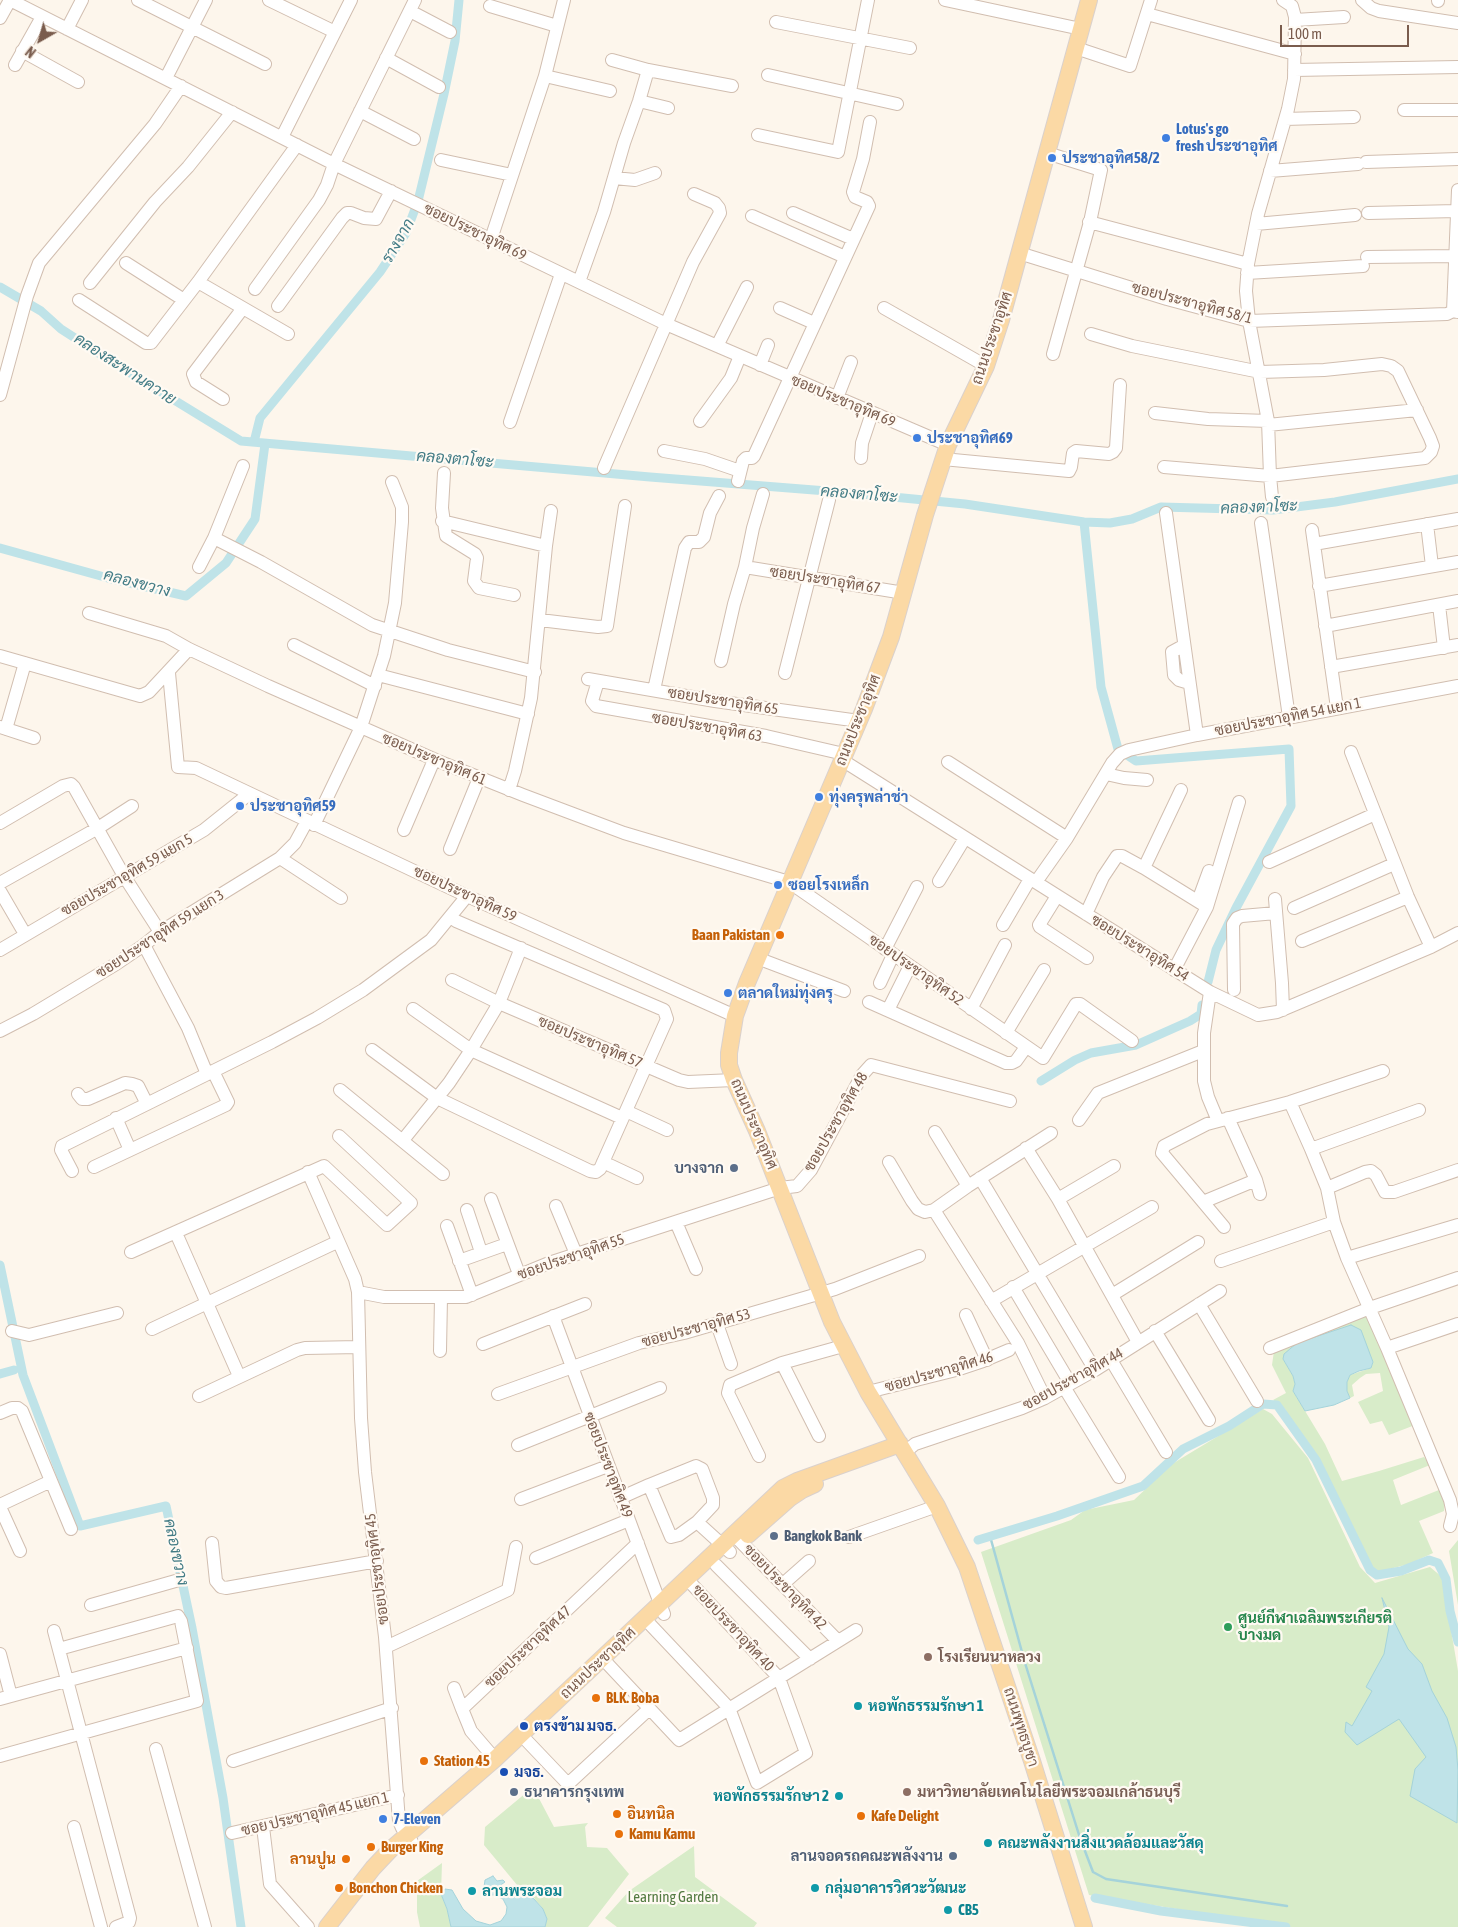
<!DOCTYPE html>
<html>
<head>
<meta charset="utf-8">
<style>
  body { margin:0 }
  #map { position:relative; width:1458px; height:1927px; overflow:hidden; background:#fdf6ec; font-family:"Asap Condensed",sans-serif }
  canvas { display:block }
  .north { position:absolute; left:15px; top:15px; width:50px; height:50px; -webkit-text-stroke:4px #fffaf3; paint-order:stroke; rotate:218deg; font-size:14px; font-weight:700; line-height:20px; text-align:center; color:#7a5c4d }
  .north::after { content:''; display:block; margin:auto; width:18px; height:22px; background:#7a5c4d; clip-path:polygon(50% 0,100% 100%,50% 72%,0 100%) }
  .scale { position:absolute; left:1280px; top:25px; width:129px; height:22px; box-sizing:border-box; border:2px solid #7a5c4d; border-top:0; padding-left:6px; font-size:15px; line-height:18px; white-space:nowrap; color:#7a5c4d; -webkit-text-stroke:4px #fffaf3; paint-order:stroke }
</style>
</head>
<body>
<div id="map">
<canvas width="1458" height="1927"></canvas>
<div class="north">N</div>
<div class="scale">100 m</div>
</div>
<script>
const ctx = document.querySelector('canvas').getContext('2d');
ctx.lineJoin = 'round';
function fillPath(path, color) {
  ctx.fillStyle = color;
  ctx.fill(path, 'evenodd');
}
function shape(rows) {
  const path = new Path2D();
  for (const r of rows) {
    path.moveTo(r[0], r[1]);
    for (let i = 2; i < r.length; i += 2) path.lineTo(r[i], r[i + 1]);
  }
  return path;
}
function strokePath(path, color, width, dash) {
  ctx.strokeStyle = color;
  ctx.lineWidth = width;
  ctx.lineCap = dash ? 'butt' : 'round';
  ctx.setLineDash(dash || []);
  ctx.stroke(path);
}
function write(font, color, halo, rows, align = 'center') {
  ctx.font = font + ' "Asap Condensed",Sarabun,sans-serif';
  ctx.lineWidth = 4.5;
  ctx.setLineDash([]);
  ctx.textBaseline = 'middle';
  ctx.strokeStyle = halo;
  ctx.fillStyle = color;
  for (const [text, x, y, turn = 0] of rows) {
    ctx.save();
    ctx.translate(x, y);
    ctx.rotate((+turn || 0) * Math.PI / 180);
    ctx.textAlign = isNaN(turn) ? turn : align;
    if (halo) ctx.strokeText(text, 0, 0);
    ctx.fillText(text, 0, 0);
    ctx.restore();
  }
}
fillPath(shape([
  [1365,1313,1415,1425,1389,1435,1382,1421,1370,1424,1358,1402,1383,1391,1380,1373,1366,1374,1360,1378,1352,1385,1354,1396,1350,1398,1347,1391,1347,1382,1350,1375,1371,1368,1373,1362,1368,1352,1283,1359,1293,1376,1295,1384,1293,1391,1325,1444,1342,1481,1379,1471,1424,1457,1430,1465,1393,1480,1401,1505,1439,1490,1445,1498,1444,1511,1419,1521,1433,1553,1409,1564,1378,1572,1374,1570,1369,1561,1325,1470,1284,1408,1273,1400,1286,1393,1272,1365,1274,1351],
  [1263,1409,1272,1414,1308,1458,1360,1567,1375,1583,1430,1567,1442,1577,1458,1671,1458,1927,1291,1927,1089,1895,981,1552,1071,1520,1085,1510,1134,1500,1172,1464],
  [1458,1540,1458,1605,1449,1551],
  [533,1787,554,1827,588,1823,585,1827,587,1847,607,1848,629,1874,588,1927,545,1927,547,1919,543,1909,534,1898,522,1891,484,1845,485,1827],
  [694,1846,695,1877,757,1923,754,1927,617,1927,605,1918,629,1891],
  [442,1863,441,1894,447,1909,451,1927,420,1927,417,1912,417,1881]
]), '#d8ecc9');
const water = shape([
  [1351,1325,1361,1330,1373,1362,1371,1368,1359,1371,1350,1375,1347,1382,1347,1391,1350,1398,1334,1405,1305,1411,1293,1391,1295,1384,1293,1376,1283,1359,1284,1354,1297,1343,1351,1325],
  [1382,1598,1408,1649,1422,1664,1432,1691,1447,1718,1456,1747,1458,1770,1457,1823,1410,1796,1415,1769,1426,1757,1399,1719,1357,1745,1345,1732,1346,1722,1352,1726,1372,1691,1366,1687,1384,1654,1389,1627,1382,1598],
  [493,1876,497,1881,503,1880,505,1882,499,1886,500,1891,505,1896,512,1897,522,1891,534,1899,543,1909,547,1919,545,1927,451,1927,447,1909,441,1894,445,1889,452,1890,463,1909,476,1921,490,1925,501,1921,506,1914,507,1907,503,1899,499,1897,494,1895,486,1895,484,1887,485,1880,493,1876]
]);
fillPath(water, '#bfe3e8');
strokePath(water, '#a5d3da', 1);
strokePath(shape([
  [990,1536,1025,1663,1080,1838,1093,1872,1106,1879,1287,1906]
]), '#a5d3da', 2.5);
strokePath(shape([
  [0,287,41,311,61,329,117,365,241,441,650,477,852,493,965,504,1084,522,1110,523,1132,519,1161,507,1273,510,1335,502,1458,479],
  [254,442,260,418,380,272,406,233,418,201,444,94,455,41,459,0],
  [1084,522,1101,687,1118,749,1136,761,1289,749,1291,806,1236,908,1216,950,1208,982],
  [0,548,108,578,186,596,226,563,255,519,265,444],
  [1041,1081,1075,1060,1091,1053,1136,1045,1190,1021,1201,1014,1202,1005],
  [0,1265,23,1375,80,1526,166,1506,192,1628,223,1798,241,1927],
  [0,1374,14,1370],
  [978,1540,1057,1516,1143,1486,1183,1449,1229,1426,1263,1404,1277,1405,1316,1460,1370,1570,1377,1575,1401,1571,1429,1560,1438,1563,1446,1579,1450,1611,1458,1642],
  [1095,1898,1161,1911,1286,1927]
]), '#bfe3e8', 9);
const minor = shape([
  [138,0,265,64],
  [269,0,335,32],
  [945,0,1081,29],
  [1362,0,1371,8,1379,11,1458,23],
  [1438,0,1438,1],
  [490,6,557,26],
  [410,11,450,32],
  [1147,14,1295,54],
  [0,18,10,0,334,164,666,324,948,445],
  [1295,20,1344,17],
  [776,22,910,48],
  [67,29,82,0],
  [1076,48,1130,66,1151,0],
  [22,51,78,82],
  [386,58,439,87],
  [612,60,648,70,732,86],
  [15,65,42,17],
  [1294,70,1458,67],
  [768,75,897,104],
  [545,76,610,91],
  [166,78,206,0],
  [639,101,668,108],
  [1404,110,1458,110],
  [360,111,414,139],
  [1285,119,1354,117],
  [758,135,838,152,868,0],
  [282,137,351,0],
  [1047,153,1101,170,1090,222,1053,354],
  [441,160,512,175],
  [1366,162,1458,159],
  [1270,171,1358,164],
  [614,178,635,180,655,173],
  [793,213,853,239],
  [1368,213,1457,211],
  [752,216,845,257],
  [1089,222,1248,264],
  [1256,224,1355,215],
  [491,239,545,76,564,0],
  [1019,253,1167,299,1249,321,1447,314,1453,311,1458,312],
  [1367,257,1456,256],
  [126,263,184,300],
  [1247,273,1363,266],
  [198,282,288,334],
  [579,282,604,212,624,143,639,101,648,70],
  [90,283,155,202,188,167,232,112],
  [255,289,319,200,327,185,334,164,415,0],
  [79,300,146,343,151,343,198,282,297,145],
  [278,306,342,218,347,213,351,213,364,218,376,219,391,191],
  [780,308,814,323],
  [884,308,986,366],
  [1453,311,1458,190],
  [1091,334,1132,346,1260,372,1324,370,1382,364,1391,366,1398,371,1430,438,1433,446,1431,452,1425,458,1270,476,1272,497],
  [717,346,747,287],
  [760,365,768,345],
  [0,395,27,296,39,263,155,124,181,86],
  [837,398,851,362],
  [223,399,196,382,193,374,243,308],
  [1155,413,1208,419,1268,421],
  [700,421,731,378,740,356],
  [510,422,561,274],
  [1268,425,1417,410],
  [664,451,705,459,740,471],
  [861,458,862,443,872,413],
  [943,459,1069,471,1071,467,1073,453,1076,451,1109,454,1113,452,1116,448,1120,385],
  [1164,467,1270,476,1268,421,1249,321,1246,291,1248,264,1258,214,1288,109,1294,79,1295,17,1292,6,1283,0],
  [604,468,693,262,720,213,719,208,715,203,694,194],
  [444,473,442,508,446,536,475,554,477,558,474,581,479,588,514,595],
  [738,481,743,461,746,458,752,458,754,456,869,206,867,202,855,197,853,192,863,159,870,122],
  [1166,513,1197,735],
  [442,521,546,546],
  [1261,523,1289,717],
  [1427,524,1432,566],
  [1312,530,1337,708],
  [214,538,261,562,372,625,448,650,535,672],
  [1314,544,1458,519],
  [199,567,214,538,243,466],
  [745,567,904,593],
  [1319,586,1458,562],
  [1439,605,1444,648],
  [89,613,166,636,189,649,268,686,438,761,523,795,624,833,789,882,1043,1058,1076,1004,1080,1004,1132,1041],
  [540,620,598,627,607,626,625,506],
  [1325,626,1458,601],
  [294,645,375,686],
  [1183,646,1172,652,1174,675,1179,680,1189,683],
  [0,656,140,696,149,692,189,649],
  [721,661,734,604,745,567,753,528,763,494],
  [1331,667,1458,645],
  [169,673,178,767,196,768,467,896,735,1016],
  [785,673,829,500],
  [378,675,528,714],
  [588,679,715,701,859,721],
  [598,681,592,701,596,706,766,736,844,754],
  [654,690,685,548,689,542,699,542,704,537,710,513,719,496],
  [0,727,34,738],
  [6,729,25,663],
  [1351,752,1408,897,1431,947],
  [842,760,1210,992,1258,1015,1277,1012,1431,947,1458,933],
  [948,762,1067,838],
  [1106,774,1124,778,1147,780],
  [509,790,515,771,531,698,546,546,551,511],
  [1181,790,1144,868,1207,907],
  [0,823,63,786,71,784,74,787,124,876,160,932],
  [314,825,361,727,384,656,395,603,402,522,402,507,392,482],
  [404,830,434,760],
  [450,849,479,778],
  [280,858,341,898],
  [1269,862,1375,814],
  [939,881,965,838],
  [1036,882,1067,838,1112,763,1120,754,1129,750,1197,735,1458,686],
  [0,883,98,828,132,806],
  [0,891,25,934],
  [1057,896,1039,925,1040,927,1087,958],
  [1275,899,1282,983,1283,1010],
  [1198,901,1209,871],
  [1294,908,1394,864],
  [1086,914,1103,877,1117,856,1122,856,1144,868],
  [1003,925,1030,879],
  [1302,941,1408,897],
  [144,945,188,1028,207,1074],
  [885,949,917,887],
  [0,950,204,830,249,794],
  [757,958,844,991],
  [1174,970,1207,907,1239,802],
  [452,980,499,1003,679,1080,688,1082,734,1080],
  [880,983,893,955],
  [1234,990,1233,924,1237,918,1242,916,1276,913],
  [1210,992,1204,1033,1204,1081,1208,1097,1218,1121],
  [869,1002,1006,1063,1012,1063,1016,1061,1026,1047],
  [413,1009,471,1050,622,1118],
  [971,1009,1005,945],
  [888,1010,910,966],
  [0,1031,33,1014,116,964,144,945,160,932,280,858,295,843,307,821],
  [1006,1033,1044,970],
  [372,1050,437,1098,590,1171,596,1172,600,1169,667,1019,664,1010,456,921],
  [340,1090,443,1174],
  [78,1094,82,1099,88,1099,125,1083,132,1084,138,1086,147,1104],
  [1290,1102,1311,1149,1327,1188,1334,1222,1347,1258,1387,1348,1450,1500,1453,1514,1450,1526],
  [626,1111,667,1130],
  [116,1118,130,1150],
  [1228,1118,1256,1180,1260,1194],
  [1079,1120,1098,1093,1203,1051],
  [935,1132,968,1186],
  [403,1140,449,1083,471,1050,499,1003,521,948],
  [1026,1148,1058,1199,1138,1342],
  [1311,1149,1419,1110],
  [603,1162,637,1178],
  [889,1162,912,1201,918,1209,925,1212,934,1210,968,1186,1051,1133],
  [94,1167,226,1105,228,1102,213,1071],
  [72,1171,61,1150,62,1146,272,1042,317,1018,363,990,431,940,467,896],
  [308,1172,355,1279,358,1292,361,1418,365,1472,385,1637,399,1821,402,1828,412,1842],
  [980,1178,1095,1370],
  [1327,1188,1365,1172,1371,1171,1376,1175,1385,1192,1394,1192,1458,1170],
  [491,1199,519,1274],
  [1058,1199,1114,1166],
  [1203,1202,1256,1180],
  [556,1206,576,1254],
  [467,1210,481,1252],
  [934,1210,1018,1343,1045,1398],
  [676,1222,696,1269],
  [447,1226,472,1295],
  [1224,1227,1162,1153,1164,1146,1207,1124,1290,1102,1383,1071],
  [176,1233,239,1376],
  [131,1252,324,1166,387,1225,411,1203,339,1136],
  [1347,1258,1458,1225],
  [459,1261,507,1244],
  [1221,1261,1334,1222],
  [1013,1287,1070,1383],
  [358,1292,384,1297,466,1297,549,1263,780,1188,797,1186,811,1170,862,1075,871,1065,1010,1101],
  [1112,1295,1198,1242],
  [991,1301,1152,1207],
  [1199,1304,1257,1401],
  [966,1315,987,1360],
  [553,1316,664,1614],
  [717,1324,731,1364],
  [152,1329,337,1242],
  [12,1331,29,1335,117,1313],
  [1155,1331,1209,1420],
  [483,1344,585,1304],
  [1270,1348,1370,1308,1458,1278],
  [1387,1348,1458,1324],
  [440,1351,441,1298],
  [1111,1360,1166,1452],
  [782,1363,819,1436],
  [1064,1387,1119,1477],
  [868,1392,956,1370,983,1361,1009,1350],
  [498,1394,639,1343,684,1333,835,1289,919,1256],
  [199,1396,297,1350,305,1348,359,1347],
  [0,1413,12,1408,18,1408,22,1411,71,1529],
  [518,1445,660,1388],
  [905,1452,915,1444,1022,1408,1045,1398,1095,1370,1220,1291],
  [759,1456,728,1393,730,1385,782,1363,843,1346],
  [620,1498,649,1485,696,1466,702,1469,713,1498,713,1505,697,1522,679,1535,671,1537,649,1485],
  [521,1499,608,1466],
  [0,1505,51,1481],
  [0,1507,20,1551],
  [697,1522,730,1552],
  [733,1534,838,1641],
  [849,1537,937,1506],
  [212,1543,216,1581,221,1587,226,1588,377,1561],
  [536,1558,629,1520],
  [716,1565,810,1659],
  [783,1584,809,1561],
  [91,1605,179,1580],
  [645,1619,729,1708,757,1783,806,1753,779,1678,687,1579],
  [54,1631,130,1918,129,1922,116,1927],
  [386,1647,508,1590,516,1547],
  [0,1654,11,1696],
  [603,1659,679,1740,856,1630],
  [454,1688,462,1709],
  [0,1699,187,1648],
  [527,1741,568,1784,649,1709],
  [156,1749,205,1927],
  [0,1756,197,1701,181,1621,178,1616,59,1649],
  [495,1759,471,1731,462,1709,638,1543],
  [233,1761,392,1708],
  [74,1827,101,1927],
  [263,1827,270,1884,308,1927],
  [232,1833,398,1795]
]);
const major = shape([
  [748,1535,790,1498,802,1490,815,1484],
  [327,1927,373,1868,390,1850,495,1759,783,1488,797,1481,900,1444],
  [1084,1927,1032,1761,967,1567,937,1506,868,1392,832,1322,757,1131,734,1080,729,1065,729,1053,735,1016,747,983,864,709,891,637,925,515,948,445,986,366,1001,320,1089,0]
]);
strokePath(minor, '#d1beb0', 14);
strokePath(major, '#dad1cd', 18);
strokePath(minor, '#fff', 12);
strokePath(major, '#fbd9a5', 16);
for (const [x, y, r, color] of [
  [1166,138,5,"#3f7fe0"],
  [1052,158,5,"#3f7fe0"],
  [917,438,5,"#3f7fe0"],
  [819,797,5,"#3f7fe0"],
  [240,806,5,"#3f7fe0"],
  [778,885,5,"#3f7fe0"],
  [780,935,5,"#e8710a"],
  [728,993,5,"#3f7fe0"],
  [734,1168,5,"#5c6f8a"],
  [774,1536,5,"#5c6f8a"],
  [1228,1627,5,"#2e9e5b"],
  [928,1657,5,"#8d6e63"],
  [596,1698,5,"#e8710a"],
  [858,1706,5,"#0f9aa8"],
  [524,1726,5,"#1a4fb4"],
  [424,1761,5,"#e8710a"],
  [504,1772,5,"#1a4fb4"],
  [514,1792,5,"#5c6f8a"],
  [907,1792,5,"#8d6e63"],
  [839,1796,5,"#0f9aa8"],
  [617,1814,5,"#e8710a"],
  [861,1816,5,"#e8710a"],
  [383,1819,5,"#3f7fe0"],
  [619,1834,5,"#e8710a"],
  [988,1843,5,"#0f9aa8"],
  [371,1847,5,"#e8710a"],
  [953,1856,5,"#5c6f8a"],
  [346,1859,5,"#e8710a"],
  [339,1888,5,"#e8710a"],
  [815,1888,5,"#0f9aa8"],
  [472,1891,5,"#0f9aa8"],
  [948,1910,5,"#0f9aa8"]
]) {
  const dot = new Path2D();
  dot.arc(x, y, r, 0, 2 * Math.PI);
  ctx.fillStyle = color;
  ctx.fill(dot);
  strokePath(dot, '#fffaf3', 2);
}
write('bold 15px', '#366cbe', '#fffaf3', [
  ["Lotus's go",1176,129],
  ["fresh ประชาอุทิศ",1176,146],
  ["ประชาอุทิศ58/2",1062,158],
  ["ประชาอุทิศ69",927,438],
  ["ทุ่งครุพล่าช่า",829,797],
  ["ประชาอุทิศ59",250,806],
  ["ซอยโรงเหล็ก",788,885],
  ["ตลาดใหม่ทุ่งครุ",738,993],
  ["7-Eleven",393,1819]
], 'left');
write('15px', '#7a5c4d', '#fffaf3', [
  ["ซอยประชาอุทิศ 69",475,232,26],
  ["ซอยประชาอุทิศ 58/1",1192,303,15],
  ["ถนนประชาอุทิศ",992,338,-71],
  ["ซอยประชาอุทิศ 69",843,401,23],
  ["ซอยประชาอุทิศ 67",825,580,9],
  ["ซอยประชาอุทิศ 65",723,701,9],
  ["ซอยประชาอุทิศ 54 แยก 1",1288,717,-11],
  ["ถนนประชาอุทิศ",858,720,-68],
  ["ซอยประชาอุทิศ 63",707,727,10],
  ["ซอยประชาอุทิศ 61",434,759,23],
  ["ซอยประชาอุทิศ 59 แยก 5",127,875,-30],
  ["ซอยประชาอุทิศ 59",465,894,25],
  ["ซอยประชาอุทิศ 59 แยก 3",160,934,-33],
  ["ซอยประชาอุทิศ 54",1140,948,32],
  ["ซอยประชาอุทิศ 52",916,970,35],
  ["ซอยประชาอุทิศ 57",590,1042,23],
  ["ซอยประชาอุทิศ 48",836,1122,-60],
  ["ถนนประชาอุทิศ",754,1124,67],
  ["ซอยประชาอุทิศ 55",571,1257,-19],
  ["ซอยประชาอุทิศ 53",696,1328,-15],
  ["ซอยประชาอุทิศ 46",939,1372,-16],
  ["ซอยประชาอุทิศ 44",1073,1379,-29],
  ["ซอยประชาอุทิศ 49",608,1465,69],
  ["ซอยประชาอุทิศ 45",377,1569,-97],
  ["ซอยประชาอุทิศ 42",785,1587,46],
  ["ซอยประชาอุทิศ 40",733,1628,47],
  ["ซอยประชาอุทิศ 47",528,1647,-43],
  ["ถนนประชาอุทิศ",598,1663,-43],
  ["ถนนพุทธบูชา",1021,1727,72],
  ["ซอย ประชาอุทิศ 45 แยก 1",315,1814,-13]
]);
write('bold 15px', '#c56008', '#fffaf3', [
  ["Baan Pakistan",770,935,"right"],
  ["BLK. Boba",606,1698],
  ["Station 45",434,1761],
  ["อินทนิล",627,1814],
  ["Kafe Delight",871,1816],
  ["Kamu Kamu",629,1834],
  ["Burger King",381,1847],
  ["ลานปูน",336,1859,"right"],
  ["Bonchon Chicken",349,1888]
], 'left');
write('bold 15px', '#4e5e75', '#fffaf3', [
  ["บางจาก",724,1168],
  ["Bangkok Bank",784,1536,"left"],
  ["ธนาคารกรุงเทพ",524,1792,"left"],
  ["ลานจอดรถคณะพลังงาน",943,1856]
], 'right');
write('bold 15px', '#27864d', '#fffaf3', [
  ["ศูนย์กีฬาเฉลิมพระเกียรติ",1238,1618],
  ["บางมด",1238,1635]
], 'left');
write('bold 15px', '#785e54', '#fffaf3', [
  ["โรงเรียนนาหลวง",938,1657],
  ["มหาวิทยาลัยเทคโนโลยีพระจอมเกล้าธนบุรี",917,1792]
], 'left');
write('bold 15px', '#0d838f', '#fffaf3', [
  ["หอพักธรรมรักษา 1",868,1706],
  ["หอพักธรรมรักษา 2",829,1796,"right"],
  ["คณะพลังงานสิ่งแวดล้อมและวัสดุ",998,1843],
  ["กลุ่มอาคารวิศวะวัฒนะ",825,1888],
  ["ลานพระจอม",482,1891],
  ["CB5",958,1910]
], 'left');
write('bold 15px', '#164399', '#fffaf3', [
  ["ตรงข้าม มจธ.",534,1726],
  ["มจธ.",514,1772]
], 'left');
write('15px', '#537a41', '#fffaf3', [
  ["Learning Garden",673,1897]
]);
write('italic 16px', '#437c86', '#fffaf3', [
  ["รางจาก",398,241,-60],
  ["คลองสะพานควาย",125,369,33],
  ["คลองตาโซะ",455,459,5],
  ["คลองตาโซะ",859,494,5],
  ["คลองตาโซะ",1259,507,-2],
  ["คลองขวาง",137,583,15],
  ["คลองขวาง",176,1552,78]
]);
</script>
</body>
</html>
